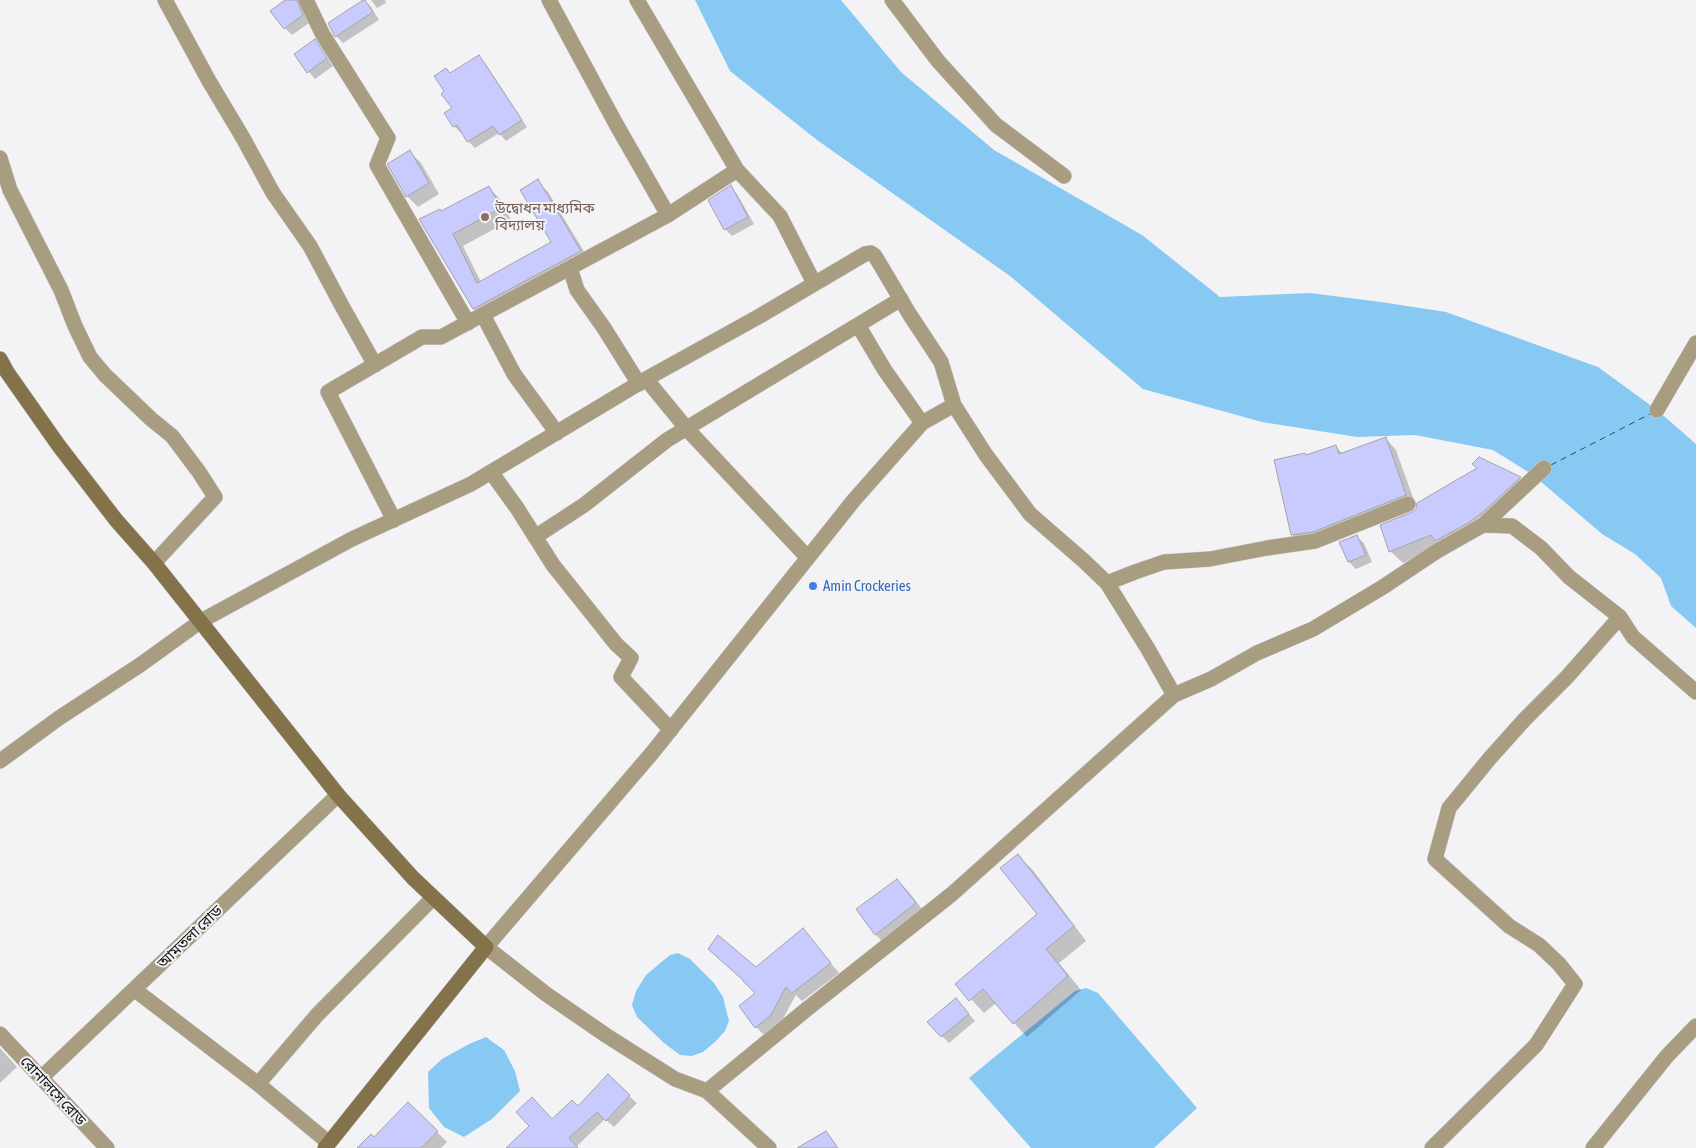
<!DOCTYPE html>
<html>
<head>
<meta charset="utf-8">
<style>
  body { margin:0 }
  canvas { display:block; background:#f3f3f6 }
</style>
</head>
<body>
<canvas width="1696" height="1148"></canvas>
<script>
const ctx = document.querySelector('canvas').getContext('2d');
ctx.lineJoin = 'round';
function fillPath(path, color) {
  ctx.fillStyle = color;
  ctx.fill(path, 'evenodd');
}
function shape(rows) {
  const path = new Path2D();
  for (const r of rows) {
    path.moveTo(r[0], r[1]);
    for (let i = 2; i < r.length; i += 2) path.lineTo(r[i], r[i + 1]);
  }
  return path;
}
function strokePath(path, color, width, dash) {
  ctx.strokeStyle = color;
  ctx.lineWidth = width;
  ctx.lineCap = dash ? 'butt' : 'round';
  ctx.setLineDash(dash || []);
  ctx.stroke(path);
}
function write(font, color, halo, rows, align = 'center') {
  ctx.font = font + ' "Asap Condensed","Noto Sans Bengali",sans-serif';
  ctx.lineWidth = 4;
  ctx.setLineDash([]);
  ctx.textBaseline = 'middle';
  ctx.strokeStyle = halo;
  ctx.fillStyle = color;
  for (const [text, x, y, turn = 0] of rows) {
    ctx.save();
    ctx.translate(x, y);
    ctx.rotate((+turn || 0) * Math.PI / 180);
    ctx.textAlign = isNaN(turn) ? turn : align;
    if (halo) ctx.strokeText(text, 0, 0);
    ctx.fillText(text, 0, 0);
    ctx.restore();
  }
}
fillPath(shape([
  [695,0,841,0,901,72,994,150,1142,235,1220,297,1310,293,1381,302,1446,312,1598,367,1657,410,1696,444,1696,628,1671,606,1661,578,1635,554,1602,534,1533,475,1493,450,1415,435,1357,437,1262,422,1143,389,1010,276,817,140,730,71],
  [678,953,690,959,714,983,723,997,729,1021,725,1031,716,1041,703,1052,692,1056,680,1055,664,1043,637,1017,632,1005,636,991,646,975,670,955],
  [1086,988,1098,993,1197,1108,1154,1148,1031,1148,969,1078,1075,991],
  [486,1037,504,1050,515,1071,520,1091,492,1119,464,1137,444,1127,429,1108,428,1072,442,1059,469,1044]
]), '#87c9f3');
fillPath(shape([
  [287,0,301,0,309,23,292,35,285,28],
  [364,0,371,7,379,20,343,43,336,36,329,23],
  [371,0,385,0,386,3,377,8],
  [314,41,321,48,333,66,315,79,295,55],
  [478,56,485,63,527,127,506,141,499,133,475,148,468,141,463,132,461,133,454,126,446,113,454,109,446,92],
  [410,152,421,163,439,194,418,207,407,196],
  [537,181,548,192,591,263,485,320,474,309,442,212,488,187,499,198,511,220,463,246,481,282,552,242],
  [730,187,737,194,754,224,732,236,725,229],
  [1386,439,1396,450,1416,506,1324,542,1303,545,1292,534,1305,454,1307,456,1335,446,1343,454],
  [1480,458,1520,478,1532,490,1494,525,1403,563,1390,551,1413,514,1479,469],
  [1356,536,1364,543,1372,562,1356,569,1349,562,1341,542],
  [1018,856,1032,869,1086,941,1059,963,1081,990,1027,1037,996,1003,984,1013,957,984,1039,914],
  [897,880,908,891,926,914,887,946,876,935,858,910],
  [803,930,839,973,802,1001,796,995,780,1024,765,1036,756,1027,740,1006,757,994,710,949,756,968],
  [963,1007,975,1021,949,1043,942,1036],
  [0,1048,17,1067,0,1083],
  [629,1096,637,1103,614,1127,605,1119,576,1147,577,1148,511,1148,552,1120,578,1108],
  [408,1103,447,1142,441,1148,368,1148,374,1139]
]), '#0003');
strokePath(shape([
  [1551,465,1652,413]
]), '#1e506d', 1, [6, 5]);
const building = shape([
  [285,0,297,0,303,15,284,29,270,11,285,0],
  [363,0,365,0,373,12,335,37,328,23,363,0],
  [315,39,327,58,307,73,294,54,315,39],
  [479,55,522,120,499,135,493,126,467,142,457,125,453,127,444,113,452,108,441,94,444,91,434,76,446,68,450,73,479,55],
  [410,150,429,183,406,197,387,164,410,150],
  [538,179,581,251,473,309,419,219,440,209,441,211,489,186,501,208,453,234,477,283,551,242,520,190,538,179],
  [731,185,748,217,724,230,708,200,731,185],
  [1386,437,1406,495,1313,532,1291,535,1274,460,1305,453,1306,455,1336,445,1339,454,1386,437],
  [1479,457,1521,477,1482,513,1468,523,1435,541,1431,535,1389,552,1380,525,1412,512,1416,509,1417,503,1477,468,1472,464,1479,457],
  [1357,535,1366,555,1348,562,1339,542,1357,535],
  [1018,854,1074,926,1046,949,1068,976,1013,1024,983,989,969,1001,955,984,1037,914,1000,868,1018,854],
  [897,879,916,903,875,935,856,909,897,879],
  [803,928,831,963,792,993,786,987,771,1015,755,1028,739,1006,755,993,743,981,743,980,708,949,718,935,756,967,803,928],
  [956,998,969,1014,941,1037,927,1022,956,998],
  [608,1074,630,1095,606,1121,597,1112,569,1138,578,1148,506,1148,529,1126,516,1112,532,1097,552,1119,572,1100,578,1106,608,1074],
  [408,1102,438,1131,421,1148,357,1148,371,1134,374,1137,408,1102],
  [826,1131,838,1148,797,1148,826,1131]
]);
fillPath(building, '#c9cbff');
strokePath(building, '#a4a4a7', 1);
const street = shape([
  [165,0,209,81,243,138,273,193,310,246,342,306,375,365],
  [306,0,323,35,388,138,377,165,468,323],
  [549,0,616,124,668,215],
  [637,0,737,170,780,216,814,283],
  [892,0,938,61,996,125,1064,176],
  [0,158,10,190,61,290,75,326,90,357,105,375,151,419,172,436,199,472,215,497,154,563],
  [570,268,577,290,604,328,639,384],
  [483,315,514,374,557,433],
  [858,325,884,369,922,423],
  [646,379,687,429,808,558],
  [1657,410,1696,343],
  [491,472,517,508,553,565,616,644,631,658,621,677,671,730],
  [394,520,328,392,422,337,441,337,631,235,668,215,737,170],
  [1483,525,1544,468],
  [535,537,584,505,667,440,901,299],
  [1107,583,1135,572,1164,562,1210,559,1267,548,1315,541,1408,504],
  [0,761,59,718,140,665,201,621,352,539,471,484,646,379,758,317,865,254,871,253,875,256,881,266,910,315,941,362,954,405,986,455,1030,514,1084,561,1107,583,1148,649,1174,695],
  [135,990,258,1084,329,1143],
  [0,1034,107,1148],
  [41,1078,338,795],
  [258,1084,317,1015,433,898],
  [707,1091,807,1009,952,894,1174,695,1211,679,1257,653,1313,629,1383,587,1437,551,1483,525,1512,526,1541,548,1569,577,1620,617,1633,637,1696,692],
  [769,1148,707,1091,675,1079,607,1036,546,994,486,947,652,753,854,500,922,423,954,405],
  [1432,1148,1536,1045,1575,984,1559,964,1539,945,1509,926,1435,859,1449,808,1490,758,1525,719,1567,677,1620,617],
  [1593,1148,1667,1056,1696,1026]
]);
const secondary = shape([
  [0,359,7,372,59,446,116,520,154,563,338,795,413,878,486,947,325,1148]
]);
strokePath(street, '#cfcfd2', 16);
strokePath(secondary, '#cfcfd2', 16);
strokePath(street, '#a89c81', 15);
strokePath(secondary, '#83724a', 15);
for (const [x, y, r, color] of [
  [485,217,5,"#8d6e63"],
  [813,586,5,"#3f7fe0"]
]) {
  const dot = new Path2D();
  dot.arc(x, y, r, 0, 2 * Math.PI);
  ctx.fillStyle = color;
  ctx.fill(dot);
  strokePath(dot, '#f3f3f6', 2);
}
write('15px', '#785e54', '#f3f3f6', [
  ["উদ্বোধন মাধ্যমিক",495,208],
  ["বিদ্যালয়",495,225]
], 'left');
write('15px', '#366cbe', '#f3f3f6', [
  ["Amin Crockeries",823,586]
], 'left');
write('15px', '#151516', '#f3f3f6', [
  ["আমতলা রোড",190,937,-44],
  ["রোনালসে রোড",53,1091,47]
]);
</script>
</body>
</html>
